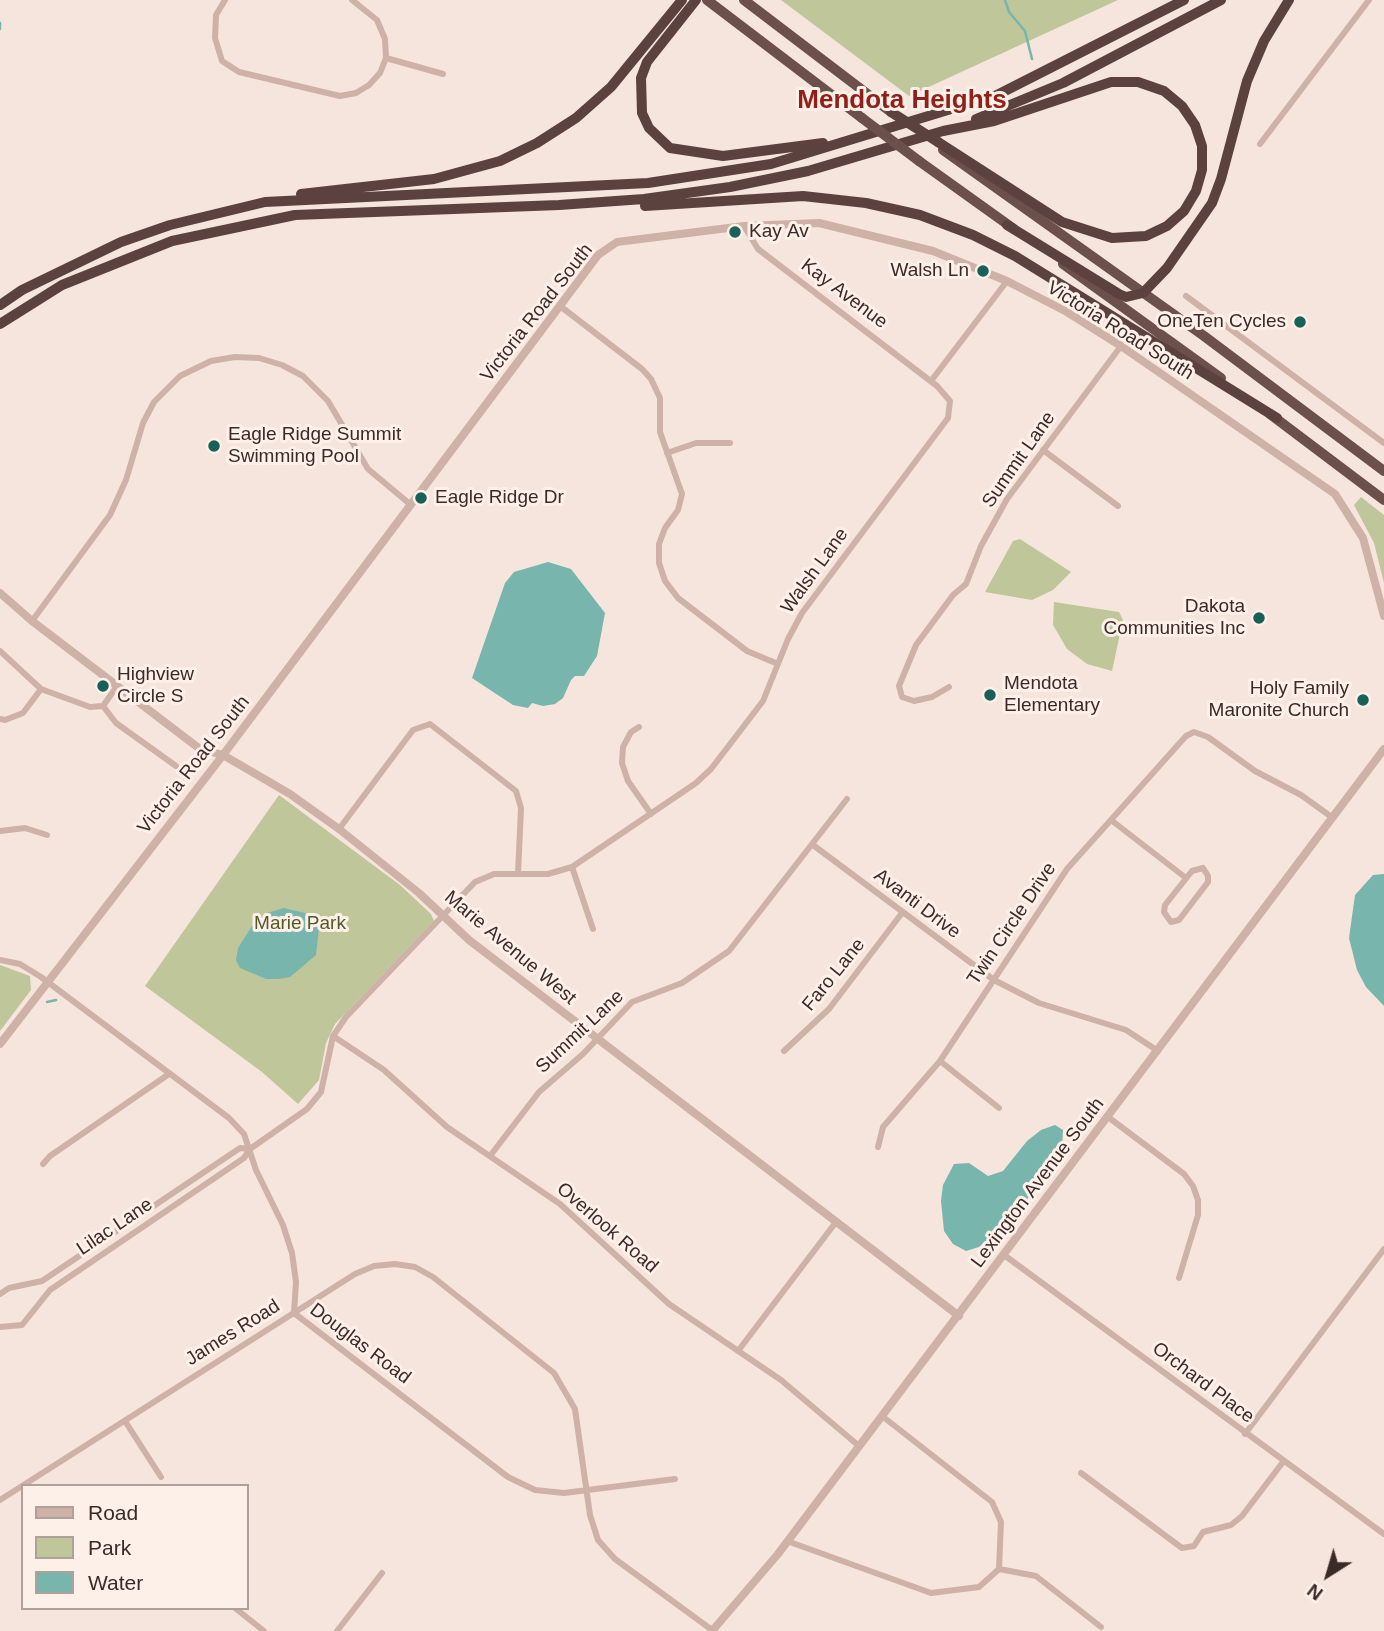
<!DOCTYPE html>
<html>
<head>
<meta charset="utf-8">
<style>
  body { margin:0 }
  #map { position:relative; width:1384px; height:1631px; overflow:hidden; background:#f5e5dc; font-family:Helvetica,sans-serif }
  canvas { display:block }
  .legend { position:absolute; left:21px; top:1484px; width:228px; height:126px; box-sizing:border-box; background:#fcf0e9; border:2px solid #aea19c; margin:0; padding:9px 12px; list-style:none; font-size:21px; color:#3a2a28 }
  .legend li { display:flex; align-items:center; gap:14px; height:35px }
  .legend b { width:35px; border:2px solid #aea19c }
  .north { position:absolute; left:1293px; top:1540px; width:70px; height:70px; -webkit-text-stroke:5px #fcf0e9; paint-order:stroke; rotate:217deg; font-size:19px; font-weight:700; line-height:28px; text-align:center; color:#3a2a28 }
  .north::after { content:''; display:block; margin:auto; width:24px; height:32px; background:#3a2a28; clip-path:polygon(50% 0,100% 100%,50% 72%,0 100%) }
</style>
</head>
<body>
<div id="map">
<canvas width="1384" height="1631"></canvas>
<ul class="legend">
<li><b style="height:9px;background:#ceb2a7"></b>Road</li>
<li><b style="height:19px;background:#bfc69a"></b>Park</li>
<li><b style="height:19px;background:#78b5ad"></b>Water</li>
</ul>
<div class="north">N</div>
</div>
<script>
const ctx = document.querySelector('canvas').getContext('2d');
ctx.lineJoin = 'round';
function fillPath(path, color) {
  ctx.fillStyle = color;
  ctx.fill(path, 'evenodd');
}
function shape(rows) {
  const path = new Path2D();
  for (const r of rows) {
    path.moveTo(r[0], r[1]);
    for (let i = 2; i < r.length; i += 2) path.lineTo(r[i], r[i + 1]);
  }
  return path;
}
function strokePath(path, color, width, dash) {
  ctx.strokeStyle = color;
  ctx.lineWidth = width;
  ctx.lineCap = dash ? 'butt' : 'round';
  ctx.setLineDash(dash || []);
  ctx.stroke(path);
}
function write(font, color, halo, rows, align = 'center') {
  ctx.font = font + ' Helvetica,sans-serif';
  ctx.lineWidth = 6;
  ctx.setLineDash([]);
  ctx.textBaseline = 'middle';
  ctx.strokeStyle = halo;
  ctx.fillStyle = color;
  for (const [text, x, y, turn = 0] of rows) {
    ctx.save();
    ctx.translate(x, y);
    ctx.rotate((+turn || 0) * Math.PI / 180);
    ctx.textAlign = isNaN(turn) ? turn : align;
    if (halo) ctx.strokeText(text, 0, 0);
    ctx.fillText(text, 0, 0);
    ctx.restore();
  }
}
fillPath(shape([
  [781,0,1118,0,909,96],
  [1361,497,1384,515,1384,583,1374,543,1354,505],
  [1020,539,1071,572,1053,590,1032,600,985,592,1013,541],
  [1054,602,1119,612,1123,620,1112,671,1087,664,1067,649,1053,625],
  [279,795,400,885,431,914,434,921,335,1024,326,1043,319,1080,298,1104,262,1072,145,986],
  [0,965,30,976,31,990,0,1031]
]), '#bfc69a');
fillPath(shape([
  [548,562,571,569,605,613,597,656,584,676,575,676,571,680,563,698,555,704,543,706,532,703,528,708,513,705,472,678,505,583,514,572],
  [1384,874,1384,1006,1366,987,1357,970,1349,938,1355,895,1373,875],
  [284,908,305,913,316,922,319,928,316,955,290,977,278,979,266,979,240,968,236,960,238,948,252,926,267,913],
  [1055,1125,1063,1130,1062,1146,1042,1182,1003,1227,979,1247,966,1251,953,1244,944,1231,941,1201,943,1185,954,1164,969,1163,988,1176,1003,1171,1027,1141,1041,1130]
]), '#78b5ad');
strokePath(shape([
  [1005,0,1009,12,1025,31,1032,59],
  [0,23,0,29],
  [47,1002,56,1000]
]), '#78b5ad', 2.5);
strokePath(shape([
  [225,0,216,15,215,38,222,61,239,72,340,96,356,93,369,85,380,73,386,58,385,39,377,20,352,0],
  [386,58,443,74],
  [1260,144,1369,0],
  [1186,296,1384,443],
  [560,306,642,369,651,379,660,398,660,432,682,494,678,510,665,528,659,544,659,563,665,581,678,598,747,651,778,664],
  [931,381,1007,281],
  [1043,450,1118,506],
  [667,453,696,443,730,443],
  [32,621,110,515,126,480,143,423,154,402,180,376,211,361,235,357,259,358,282,365,303,376,328,401,368,469,411,505],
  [0,651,41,689,90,707,103,706,116,723,176,766],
  [949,687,932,697,914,701,902,697,899,686,916,645,953,595,966,584,981,546,1007,499,1121,346],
  [103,706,117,686],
  [0,719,5,720,23,713,41,689],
  [639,727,631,732,623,747,622,763,628,781,651,814],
  [1111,820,1186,878],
  [339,829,413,730,430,724,516,791,521,808,518,874],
  [0,831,25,828,47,835],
  [813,845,994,980,1039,1003,1126,1030,1158,1051],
  [572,867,593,929],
  [1203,868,1208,876,1208,882,1179,920,1171,922,1164,912,1165,905,1192,871,1203,868],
  [0,960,20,964,41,977,229,1118,244,1134,256,1170,283,1225,292,1253,296,1282,294,1313,508,1477,535,1490,564,1493,675,1479],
  [333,1036,384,1070,447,1127,560,1204,669,1304,781,1380,859,1446],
  [784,1051,829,1009,902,913],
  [940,1061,999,1108],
  [1108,1117,1184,1174,1193,1186,1198,1200,1198,1215,1179,1278],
  [878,1147,883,1127,940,1061,1067,869,1186,736,1194,732,1208,737,1255,771,1301,795,1333,818],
  [490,1156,539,1092,583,1054,632,1002,682,983,729,951,847,799],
  [43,1164,50,1156,169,1074],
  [1004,1255,1384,1534],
  [0,1294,9,1288,42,1281,240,1148,250,1149],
  [0,1327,22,1325,50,1290,244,1158,250,1149,307,1109,321,1092,333,1036,346,1017,475,882,494,874,548,874,572,867,696,783,711,769,763,701,788,639,802,613,948,418,950,401,937,386,758,249,744,226],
  [738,1351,836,1222],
  [125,1421,161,1477],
  [1245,1434,1384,1249],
  [1081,1473,1182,1548,1194,1546,1203,1532,1231,1525,1242,1516,1283,1462],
  [0,1500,355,1274,374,1266,395,1264,415,1267,433,1277,554,1373,575,1409,590,1515,598,1540,615,1559,712,1630],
  [787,1541,931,1593,979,1587,999,1569,1001,1522,992,1502,882,1416],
  [999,1569,1036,1576,1101,1627],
  [235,1608,264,1631],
  [337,1631,382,1573]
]), '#ceb2a7', 6);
strokePath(shape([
  [0,593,32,621,200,749,223,755,290,794,339,829,419,893,469,940,959,1316],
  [0,1044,223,755,598,255,617,242,744,226,819,223,933,251,1007,281,1067,312,1121,346,1335,494,1363,538,1384,616],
  [712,1631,778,1554,1384,749]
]), '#ceb2a7', 8);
strokePath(shape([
  [707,0,862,118],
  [744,0,891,112],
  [943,150,1204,336,1384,471],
  [919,161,1014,229],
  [1063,264,1221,378],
  [1270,414,1384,500]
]), '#6c504b', 10);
strokePath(shape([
  [696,0,647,62,641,78,642,113,649,128,670,148,723,156,823,143],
  [976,119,1063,83,1221,0],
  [301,194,434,179,500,161,537,143,576,118,611,87,682,0],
  [645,206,803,196,866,203,920,215,973,235,1015,256,1277,418],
  [1007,225,1119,294,1126,297,1143,293,1167,268,1212,203,1221,179,1247,81,1264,41,1289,0],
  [0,305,22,290,121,242,170,225,265,202,648,183,771,164,997,95,1184,0],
  [0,324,62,285,172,241,295,215,559,205,644,199,730,187,808,171,943,131,994,121,1111,82,1138,82,1164,91,1182,106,1195,125,1202,146,1202,170,1196,191,1184,211,1167,226,1146,236,1112,238,1062,222,938,142]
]), '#5c423e', 10);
strokePath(shape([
  [862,118,919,161]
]), '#6c504b', 10);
strokePath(shape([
  [891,112,938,142]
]), '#5c423e', 10);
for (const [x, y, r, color] of [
  [735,232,7,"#196058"],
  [983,271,7,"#196058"],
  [1300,322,7,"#196058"],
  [214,446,7,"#196058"],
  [421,498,7,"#196058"],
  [1259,618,7,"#196058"],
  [103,686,7,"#196058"],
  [990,695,7,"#196058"],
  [1363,700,7,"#196058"]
]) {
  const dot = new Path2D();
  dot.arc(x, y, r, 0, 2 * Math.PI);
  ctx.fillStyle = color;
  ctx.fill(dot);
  strokePath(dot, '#fcf0e9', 2.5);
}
write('19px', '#3a2a28', '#fcf0e9', [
  ["Kay Av",749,232],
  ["Walsh Ln",969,271,"right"],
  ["OneTen Cycles",1286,322,"right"],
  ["Eagle Ridge Summit",228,435],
  ["Swimming Pool",228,457],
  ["Eagle Ridge Dr",435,498],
  ["Dakota",1245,607,"right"],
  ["Communities Inc",1245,629,"right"],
  ["Highview",117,675],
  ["Circle S",117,697],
  ["Mendota",1004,684],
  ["Elementary",1004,706],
  ["Holy Family",1349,689,"right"],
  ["Maronite Church",1349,711,"right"]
], 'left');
write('19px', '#3a2a28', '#fcf0e9', [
  ["Kay Avenue",844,294,37],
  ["Victoria Road South",537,313,-52],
  ["Victoria Road South",1120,331,32],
  ["Summit Lane",1019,460,-55],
  ["Walsh Lane",815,571,-54],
  ["Victoria Road South",194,765,-52],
  ["Avanti Drive",917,904,37],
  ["Twin Circle Drive",1012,924,-56],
  ["Marie Avenue West",510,948,40],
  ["Faro Lane",834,975,-51],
  ["Summit Lane",580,1032,-43],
  ["Lexington Avenue South",1038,1183,-53],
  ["Lilac Lane",115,1227,-34],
  ["Overlook Road",607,1228,41],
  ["James Road",233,1333,-32],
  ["Douglas Road",360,1344,37],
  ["Orchard Place",1203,1383,37]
]);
write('19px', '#515b29', '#fcf0e9', [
  ["Marie Park",300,924]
]);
write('bold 26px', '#912018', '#fcf0e9', [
  ["Mendota Heights",902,101]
]);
</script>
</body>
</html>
